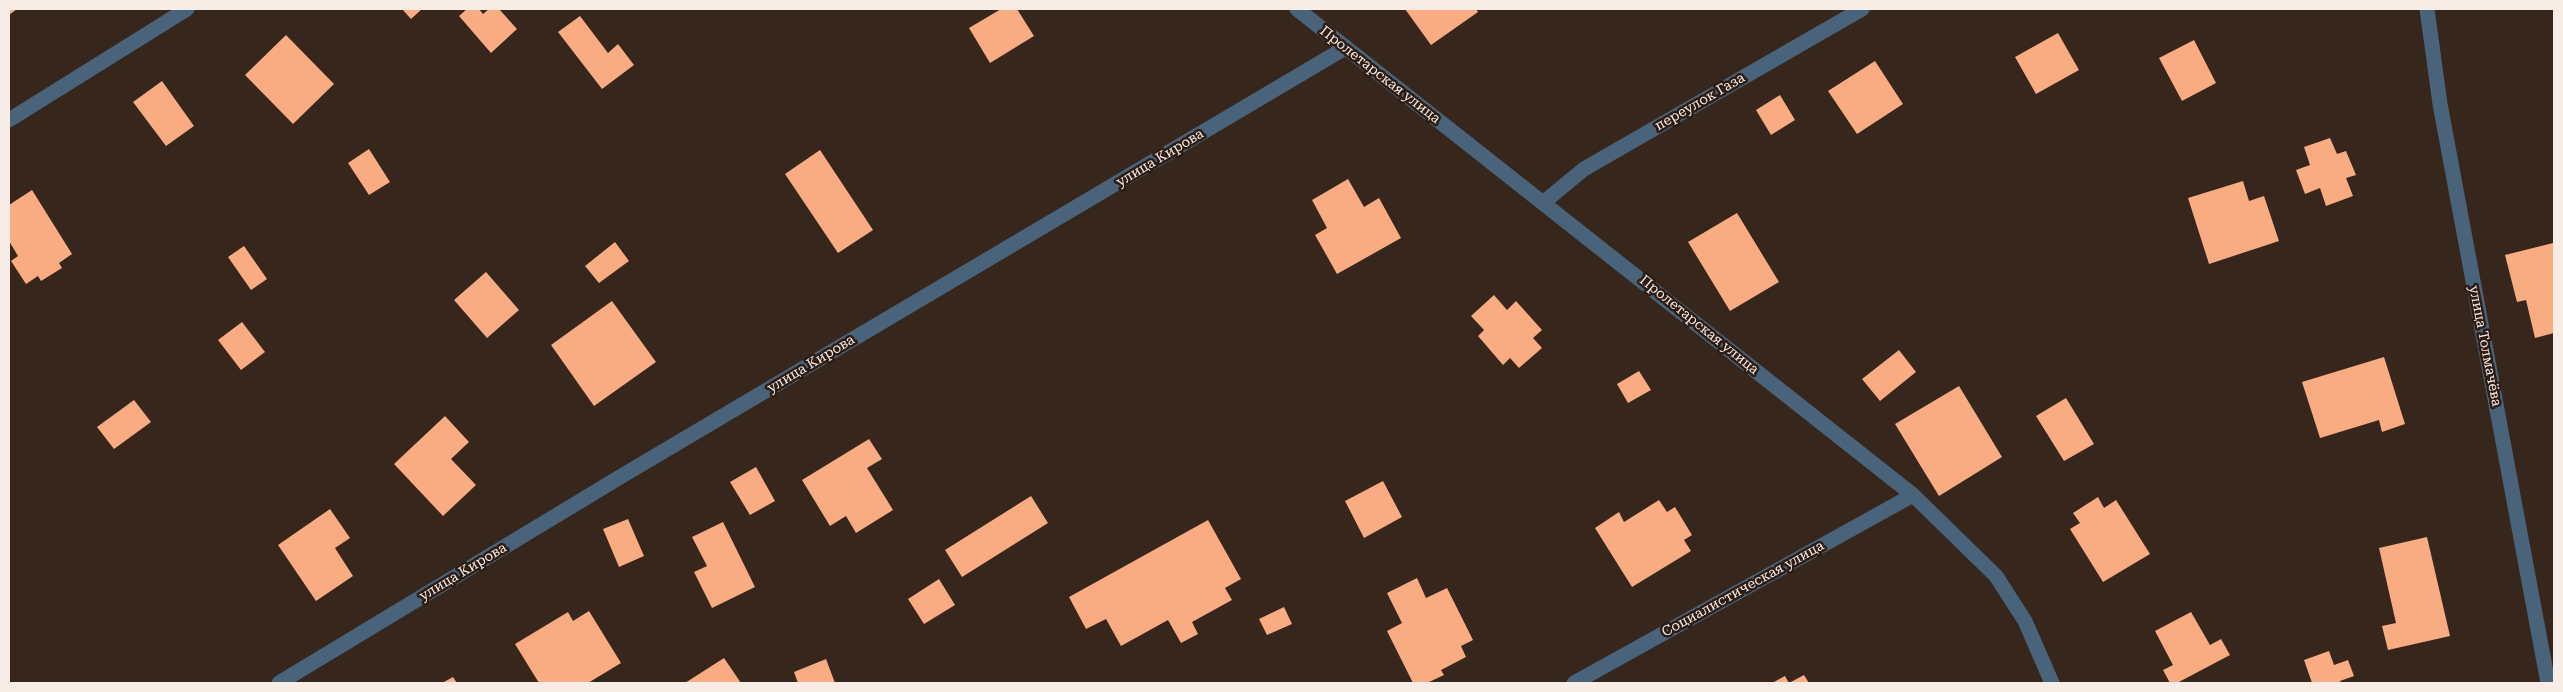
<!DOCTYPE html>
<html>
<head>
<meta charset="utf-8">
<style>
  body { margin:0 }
  #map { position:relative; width:2563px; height:692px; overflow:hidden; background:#37261c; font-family:"Roboto Serif",serif }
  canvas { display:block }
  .frame { position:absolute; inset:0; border:10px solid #f8ece6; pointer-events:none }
</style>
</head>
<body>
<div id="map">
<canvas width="2563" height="692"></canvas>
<div class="frame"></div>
</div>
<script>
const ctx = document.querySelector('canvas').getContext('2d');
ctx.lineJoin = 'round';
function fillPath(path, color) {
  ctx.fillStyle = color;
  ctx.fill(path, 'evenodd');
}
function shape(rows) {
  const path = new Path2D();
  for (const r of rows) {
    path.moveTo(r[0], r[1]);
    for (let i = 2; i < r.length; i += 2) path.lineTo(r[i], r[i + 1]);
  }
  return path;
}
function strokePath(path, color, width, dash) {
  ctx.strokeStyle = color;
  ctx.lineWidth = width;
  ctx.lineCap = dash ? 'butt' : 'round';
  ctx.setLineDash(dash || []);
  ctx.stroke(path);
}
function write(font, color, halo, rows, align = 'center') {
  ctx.font = font + ' "Roboto Serif",serif';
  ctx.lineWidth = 5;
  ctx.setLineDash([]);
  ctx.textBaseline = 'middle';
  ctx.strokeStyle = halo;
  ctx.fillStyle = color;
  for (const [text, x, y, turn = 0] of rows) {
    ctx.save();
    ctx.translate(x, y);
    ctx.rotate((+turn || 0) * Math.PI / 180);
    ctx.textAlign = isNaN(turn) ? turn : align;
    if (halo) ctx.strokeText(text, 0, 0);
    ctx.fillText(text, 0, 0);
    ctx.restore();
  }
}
fillPath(shape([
  [9,9,17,9,9,15],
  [402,9,422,9,411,19],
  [467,9,479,9,483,14,489,9,499,9,517,29,491,53,459,16],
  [1001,9,1017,9,1034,36,990,63,969,28],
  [1405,9,1476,9,1478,12,1431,45],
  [580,16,608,53,618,44,634,65,602,89,558,32],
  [2058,33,2079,70,2036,94,2015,57],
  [286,35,334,84,293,124,245,75],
  [2194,40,2216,83,2182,101,2159,58],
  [1875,61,1903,104,1857,134,1828,91],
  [162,81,194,126,166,146,133,102],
  [1780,95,1795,120,1771,135,1756,110],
  [2330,138,2337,154,2346,151,2356,175,2346,178,2353,196,2326,206,2320,188,2305,194,2296,170,2310,165,2304,147],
  [369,149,390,182,369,195,348,163],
  [820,150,873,230,838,253,785,174],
  [1348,179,1364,207,1379,198,1401,238,1337,274,1315,235,1327,228,1312,200],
  [2243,181,2249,201,2264,196,2279,241,2209,264,2188,198],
  [32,190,72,254,59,263,62,268,41,281,38,276,26,284,11,261,18,256,9,241,9,205],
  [1737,213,1779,282,1730,311,1688,242],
  [615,242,629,261,599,283,585,266],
  [2553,243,2554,333,2535,338,2526,300,2517,302,2505,255],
  [244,246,267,279,251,290,228,257],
  [486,272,519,310,487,338,454,300],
  [1494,295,1507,310,1516,301,1542,330,1533,338,1542,348,1519,368,1510,358,1503,365,1478,336,1484,330,1471,316],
  [612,301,656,362,594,406,551,345],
  [242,322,265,352,241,370,218,340],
  [1899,350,1916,372,1880,401,1862,379],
  [2384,357,2405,424,2382,432,2379,420,2320,438,2302,382],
  [1639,371,1651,390,1628,403,1617,384],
  [1959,386,2002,457,1939,496,1895,424],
  [2066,398,2094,444,2064,461,2036,416],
  [134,400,151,422,114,449,97,427],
  [445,416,469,442,451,459,476,485,443,516,394,464],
  [869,439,882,459,867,468,893,510,856,533,846,516,830,526,802,480],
  [756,467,775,501,750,515,730,482],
  [1383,481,1402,517,1364,538,1345,501],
  [1031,496,1048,523,962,577,945,550],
  [2098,497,2104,508,2116,500,2150,554,2103,582,2070,529,2080,523,2073,513],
  [1659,500,1667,512,1675,507,1692,535,1684,540,1691,551,1632,587,1595,528,1619,512,1624,522],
  [330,509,350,538,335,548,353,576,316,601,278,545],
  [628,519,644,556,619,567,603,529],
  [1208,520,1241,579,1225,588,1232,600,1192,622,1198,634,1181,643,1168,620,1121,646,1106,619,1086,629,1069,597],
  [723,522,755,587,712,608,694,572,707,566,692,537],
  [2427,537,2450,636,2388,650,2382,626,2396,623,2379,548],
  [1417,578,1426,598,1447,588,1473,640,1461,646,1466,657,1441,670,1444,675,1427,683,1413,683,1387,631,1402,623,1387,593],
  [939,579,955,605,924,624,908,599],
  [1284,607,1292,624,1267,635,1259,619],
  [589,611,621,663,588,683,539,683,515,644,568,612,573,621],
  [2191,612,2210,645,2221,639,2230,655,2177,683,2170,683,2163,670,2173,665,2155,631],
  [2329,651,2334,665,2348,660,2354,676,2340,681,2341,683,2312,683,2304,660],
  [724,658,741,683,685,683],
  [826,659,835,683,798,683,794,672],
  [1804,675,1809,683,1772,683,1785,676,1789,683],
  [453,677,457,683,442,683]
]), '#f9ac82');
strokePath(shape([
  [1297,9,1913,495,1996,576,2025,621,2052,683],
  [2427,9,2440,104,2548,683],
  [9,120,187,9],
  [1544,202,1584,169,1862,9],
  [279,683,625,474,1345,48],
  [1574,683,1913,495]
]), '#48637a', 15);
write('14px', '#f8ece6', '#2d1c13', [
  ["Пролетарская улица",1380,75,38],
  ["переулок Газа",1700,102,-30],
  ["улица Кирова",1160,158,-31],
  ["Пролетарская улица",1699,325,39],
  ["улица Толмачёва",2485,346,79],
  ["улица Кирова",811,364,-31],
  ["улица Кирова",463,572,-31],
  ["Социалистическая улица",1743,589,-29]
]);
</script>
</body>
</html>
